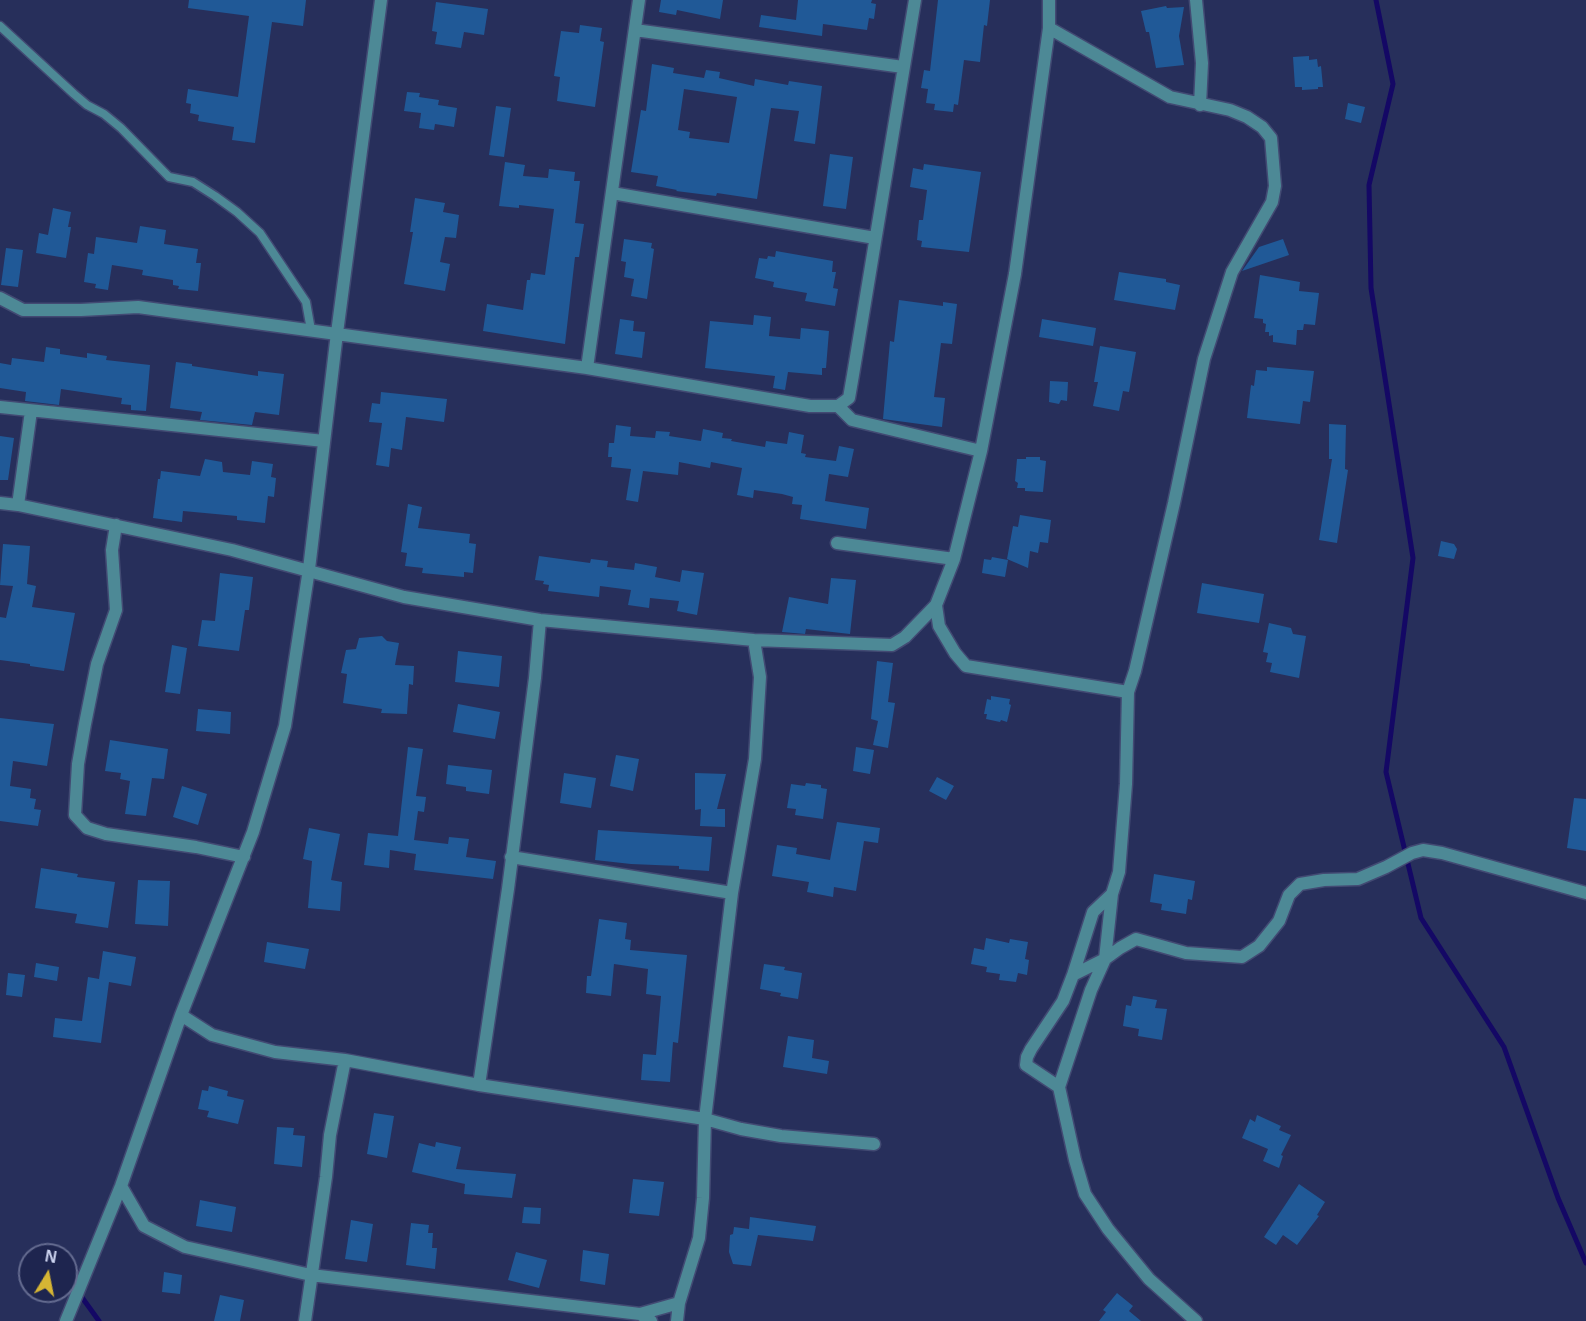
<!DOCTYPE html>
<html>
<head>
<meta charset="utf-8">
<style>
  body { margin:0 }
  #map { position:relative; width:1586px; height:1321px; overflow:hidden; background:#272f5b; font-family:Helvetica,sans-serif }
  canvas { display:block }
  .north { position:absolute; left:18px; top:1243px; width:60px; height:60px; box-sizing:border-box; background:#1e254f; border:2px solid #646b90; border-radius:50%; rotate:10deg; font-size:16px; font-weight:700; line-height:24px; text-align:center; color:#ced5f1 }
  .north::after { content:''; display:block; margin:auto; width:21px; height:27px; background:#d6b534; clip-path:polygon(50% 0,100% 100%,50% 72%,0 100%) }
</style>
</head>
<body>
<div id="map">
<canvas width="1586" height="1321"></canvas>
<div class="north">N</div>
</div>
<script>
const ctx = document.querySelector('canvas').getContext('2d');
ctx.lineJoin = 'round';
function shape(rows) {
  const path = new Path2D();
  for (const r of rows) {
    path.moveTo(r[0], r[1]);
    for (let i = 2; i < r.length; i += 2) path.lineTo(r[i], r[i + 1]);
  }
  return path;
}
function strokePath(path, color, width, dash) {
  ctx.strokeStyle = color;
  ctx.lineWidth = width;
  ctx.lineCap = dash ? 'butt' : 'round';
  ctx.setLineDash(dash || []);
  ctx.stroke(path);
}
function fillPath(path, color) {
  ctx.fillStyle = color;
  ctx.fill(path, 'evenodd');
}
strokePath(shape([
  [1376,0,1393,84,1369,185,1371,288,1413,558,1386,772,1421,918,1504,1047,1558,1198,1586,1263],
  [81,1296,99,1321]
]), '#140865', 5);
fillPath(shape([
  [189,0,306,0,303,26,272,22,255,143,232,140,234,127,198,121,199,115,190,113,191,104,186,103,188,89,238,97,249,16,188,8],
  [661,0,723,0,720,19,677,10,676,15,659,12],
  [798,0,872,0,871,3,876,4,874,19,869,18,867,30,823,24,822,36,759,27,761,15,796,20],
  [938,0,990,0,987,26,984,25,980,62,964,60,958,105,954,104,953,112,934,110,935,104,926,103,928,89,921,88,924,70,930,71],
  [436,2,488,9,484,35,464,32,461,48,435,44,437,32,432,31],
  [1166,6,1167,8,1184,7,1179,36,1184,65,1156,68,1149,32,1146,32,1141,11],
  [580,25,602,28,600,41,604,42,595,107,557,101,560,77,554,76,561,31,579,33],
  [1309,56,1309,60,1317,59,1318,67,1321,66,1323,87,1318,87,1318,89,1302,90,1302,87,1295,87,1293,57],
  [652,64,674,68,673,73,704,78,706,70,720,72,719,78,754,86,755,79,788,85,789,81,822,86,815,144,794,141,799,111,771,108,757,199,717,193,716,196,676,191,677,190,656,186,658,176,631,172,641,110,646,111],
  [684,89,737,97,729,143,689,138,690,132,678,130],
  [407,92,420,93,419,97,439,100,438,105,457,108,454,127,435,124,434,130,419,128,421,113,404,111],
  [1348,103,1365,107,1361,123,1345,119],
  [496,106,511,108,504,157,489,155],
  [830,154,853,157,846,209,823,206],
  [505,162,525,165,523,176,548,178,549,169,575,172,574,181,580,181,575,223,584,224,579,257,575,257,565,344,483,331,487,304,523,310,527,280,530,280,531,273,545,275,554,209,519,205,519,208,499,206],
  [924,164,981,172,969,252,921,247,922,241,917,240,919,220,923,220,927,190,910,187,913,168,923,170],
  [415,198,445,203,443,212,459,215,456,238,445,237,440,262,450,264,445,291,404,284,413,232,410,232],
  [53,208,71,212,68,227,71,227,66,258,36,253,39,233,48,235],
  [140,226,166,230,164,244,198,249,196,263,201,263,198,291,178,289,179,286,173,285,173,280,142,275,143,270,112,265,108,290,95,288,96,284,84,282,88,253,94,254,96,237,137,243],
  [624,239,652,243,651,248,654,249,647,299,631,296,634,279,624,277,626,262,621,261],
  [1283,239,1289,255,1242,271,1259,247],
  [6,248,23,250,18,287,1,285],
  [776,251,833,261,832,272,836,272,833,288,838,289,835,306,805,301,807,293,773,287,774,282,755,278,759,258,767,259,768,256,775,257],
  [1119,272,1166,279,1166,282,1180,285,1175,310,1114,300],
  [1260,275,1300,282,1299,291,1319,293,1315,325,1304,324,1303,330,1297,330,1296,345,1273,342,1273,335,1269,336,1269,332,1265,332,1266,324,1263,323,1263,319,1254,318],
  [899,300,943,306,943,302,957,304,952,344,941,343,934,397,945,398,942,427,883,419,890,341,894,342],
  [754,315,771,317,769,336,800,339,801,328,829,331,826,368,822,368,822,375,788,372,785,390,773,388,775,376,705,368,710,321,753,325],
  [620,319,634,321,633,331,645,332,642,358,615,354],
  [1042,319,1096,328,1093,346,1039,337],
  [1100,346,1136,352,1129,392,1123,391,1119,411,1093,406,1098,382,1094,382],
  [46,347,60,349,60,354,87,358,87,353,107,356,106,360,150,365,146,411,131,410,131,405,121,404,122,398,61,389,59,405,25,401,26,392,0,388,0,363,11,365,12,358,44,362],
  [176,362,192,364,192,366,258,376,258,371,284,374,279,415,255,412,252,425,200,420,202,412,170,408],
  [1267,367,1314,371,1310,402,1303,401,1300,424,1247,418,1251,385,1254,386,1256,370,1267,371],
  [1050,381,1068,382,1067,401,1061,400,1059,404,1049,402],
  [381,392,447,399,444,422,406,417,402,450,391,448,389,467,376,465,382,423,369,422,372,403,380,404],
  [1329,424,1346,425,1345,469,1348,470,1337,543,1319,540,1332,459,1329,459],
  [616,425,631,427,630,436,655,438,656,431,670,432,669,436,701,441,703,429,723,433,722,438,732,439,731,441,765,447,766,441,787,444,789,432,804,435,801,453,806,454,805,457,836,461,839,446,854,449,848,477,829,474,825,501,869,508,866,529,800,519,802,505,792,504,793,497,782,494,754,490,753,498,737,495,742,468,711,462,710,468,679,462,678,475,643,471,638,502,626,500,631,469,611,467,612,457,608,457,609,443,614,443],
  [0,436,14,438,8,480,0,480],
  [1026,457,1040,457,1040,460,1046,461,1043,492,1025,491,1025,488,1017,488,1018,483,1015,481,1017,459,1026,459],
  [205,459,222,462,223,472,250,475,252,461,273,464,271,477,276,478,274,497,268,496,265,523,237,520,237,516,183,511,182,522,153,518,158,479,160,479,161,471,200,476],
  [408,504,422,507,418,528,470,534,469,543,476,544,473,573,464,572,464,577,422,573,423,568,405,566,407,553,401,552],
  [1020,515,1051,520,1048,543,1040,542,1038,553,1030,551,1028,568,1007,559,1013,526,1018,527],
  [1441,541,1454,544,1457,549,1454,559,1438,556],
  [3,544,30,546,27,584,36,586,32,607,75,613,64,671,30,666,30,664,0,660,0,617,6,618,13,586,0,585],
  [539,556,590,563,591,559,608,561,607,567,634,570,635,563,657,567,655,577,680,582,682,570,704,573,697,615,677,611,679,601,650,598,649,608,628,605,631,590,600,586,599,597,548,591,549,585,543,584,544,581,535,580],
  [992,557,1008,560,1005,577,982,573,984,559,991,560],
  [220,573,253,577,249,610,245,610,239,651,198,646,202,620,215,621],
  [831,578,856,580,850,634,806,629,805,634,782,632,789,597,828,604],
  [1202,583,1264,594,1259,623,1197,613],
  [1269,623,1291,628,1293,634,1306,636,1299,678,1270,672,1272,663,1266,662,1268,653,1263,652],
  [382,636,387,641,399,643,395,665,414,666,413,685,409,684,407,714,381,713,382,709,343,703,347,674,341,673,346,650,356,649,359,638],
  [172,645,187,648,180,694,165,692],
  [458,651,502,656,499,687,455,682],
  [877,661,893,663,888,702,895,703,888,748,873,745,878,721,871,719],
  [991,696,1010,699,1009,704,1011,705,1007,722,1001,720,1000,722,986,719,987,714,984,714,987,699,991,700],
  [458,704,500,712,495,739,453,732],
  [198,709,231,712,230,734,196,731],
  [0,718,54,724,47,766,13,761,10,786,31,789,30,798,36,799,34,809,41,810,38,826,0,821],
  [110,740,168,749,164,779,152,778,146,816,125,814,130,781,120,779,121,773,105,771],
  [408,747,423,749,416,796,426,797,424,812,418,811,414,840,448,844,449,837,469,839,466,857,496,861,493,879,414,870,416,854,390,850,389,868,364,865,368,833,398,836],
  [856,747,874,750,870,774,853,771],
  [616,755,639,759,633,791,610,786],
  [448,765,492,770,489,794,466,791,466,787,446,784],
  [564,773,596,778,591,808,560,803],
  [695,773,726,774,717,809,725,809,725,827,700,826,701,809,695,810],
  [937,777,954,786,946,800,929,791],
  [806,783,821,785,821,788,827,789,823,819,795,815,796,809,787,808,791,784,805,786],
  [182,786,207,794,198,825,173,817],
  [1574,798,1586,799,1586,851,1567,848],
  [837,822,880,828,878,843,864,841,856,891,834,887,833,897,807,892,809,882,772,876,777,845,797,848,796,854,830,860],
  [309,828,340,834,331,880,342,882,340,911,308,908,312,861,303,859],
  [598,830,712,837,709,871,679,869,679,866,631,864,595,860],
  [41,868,78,874,77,877,115,882,108,928,75,923,77,914,35,908],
  [1154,874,1195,881,1192,900,1188,899,1186,914,1161,910,1162,904,1150,902],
  [138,880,170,881,168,926,135,924],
  [599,919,627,923,625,939,631,940,630,950,687,955,678,1043,673,1042,670,1082,641,1080,643,1054,656,1055,661,996,646,994,648,969,614,964,611,996,586,993,587,976,591,976],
  [986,938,1009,943,1010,939,1028,942,1025,959,1029,960,1027,975,1018,973,1016,982,999,980,1000,974,986,972,987,967,971,964,974,948,984,950],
  [267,942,309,949,305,969,264,962],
  [103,951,136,957,131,986,109,982,101,1043,53,1037,55,1018,82,1021,88,977,99,979],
  [36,963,59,967,57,981,34,977],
  [764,964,785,967,784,970,802,973,798,999,780,996,781,993,760,989],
  [8,973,25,975,22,997,6,995],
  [1133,996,1157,1000,1155,1008,1167,1009,1162,1040,1138,1036,1139,1029,1123,1026,1126,1005,1131,1006],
  [788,1036,814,1040,812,1058,829,1061,827,1074,783,1067],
  [209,1086,228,1091,227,1096,244,1100,238,1124,207,1117,209,1111,198,1109,202,1090,208,1091],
  [374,1113,394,1116,387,1158,367,1154],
  [1257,1115,1281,1126,1279,1130,1291,1135,1281,1155,1283,1156,1279,1168,1263,1161,1268,1149,1242,1138,1250,1119,1255,1122],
  [277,1127,294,1128,293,1135,305,1136,302,1167,274,1164],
  [436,1142,461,1147,456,1169,516,1174,512,1198,464,1194,465,1184,412,1172,419,1143,435,1147],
  [633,1179,664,1182,659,1216,629,1213],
  [1299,1184,1325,1202,1317,1215,1319,1216,1297,1245,1283,1235,1276,1245,1264,1237],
  [200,1200,236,1207,232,1232,196,1226],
  [524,1207,541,1208,540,1224,522,1223],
  [750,1217,816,1226,813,1241,758,1235,751,1266,733,1264,729,1252,730,1235,733,1234,734,1227,749,1229],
  [351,1220,373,1224,367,1262,345,1259],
  [411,1223,429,1225,428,1233,433,1233,432,1248,437,1248,435,1269,406,1265],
  [583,1250,609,1254,605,1285,580,1281],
  [516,1252,547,1260,539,1288,508,1280],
  [164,1272,182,1275,180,1294,162,1292],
  [1117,1293,1133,1306,1129,1311,1141,1321,1099,1321,1106,1312,1103,1310],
  [220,1295,244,1300,240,1321,214,1321]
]), '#205997');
const service = shape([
  [0,26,74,94,87,105,104,114,121,128,169,177,193,182,215,196,237,212,260,233,306,302,311,330]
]);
const minor = shape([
  [1196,0,1202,63,1200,105],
  [1049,28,1170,97,1230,110,1247,117,1262,127,1271,138,1275,186,1272,202,1232,272,1204,359,1174,503,1135,671,1128,692,1126,784,1119,872,1112,894,1093,912,1073,975],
  [635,30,903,67],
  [612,193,875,238],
  [0,298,23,310,81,310,138,307,587,368,810,406,838,406,849,398,853,375,915,0],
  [587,368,639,0],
  [838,406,852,420,981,451],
  [0,407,324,441],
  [0,503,18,505,232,550,404,597,540,620,754,640,892,645,905,637,936,605,954,559,981,451,1015,274,1049,28,1049,0],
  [18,505,31,411],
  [116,525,112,550,116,610,97,664,85,724,78,764,75,815,87,828,106,834,196,847,244,857],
  [837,543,954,559],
  [936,605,939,626,955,653,966,666,1128,692],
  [511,857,732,893],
  [181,1015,212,1035,275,1052,345,1060,479,1085,705,1119,741,1129,781,1136,874,1144],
  [479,1085,508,889,535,678,540,620],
  [1059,1087,1091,990,1105,959,1112,894],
  [121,1186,144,1226,185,1247,311,1275,640,1314,651,1321],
  [640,1314,679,1303],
  [66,1321,121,1186,181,1015,253,832,285,726,309,569,337,333,381,0],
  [305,1321,326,1177,330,1135,345,1060],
  [677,1321,679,1303,699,1238,703,1198,705,1119,732,893,755,759,760,677,754,640],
  [1196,1321,1149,1279,1108,1229,1085,1194,1075,1160,1059,1087,1026,1065,1027,1057,1031,1049,1063,1001,1073,975,1105,959,1120,948,1136,939,1186,953,1242,957,1259,946,1279,921,1289,895,1300,884,1324,880,1358,879,1386,867,1412,853,1423,850,1442,853,1586,893]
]);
strokePath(service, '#424a73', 11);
strokePath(minor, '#424a73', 15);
strokePath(service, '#4d8996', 8);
strokePath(minor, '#4d8996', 12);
</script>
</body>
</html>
